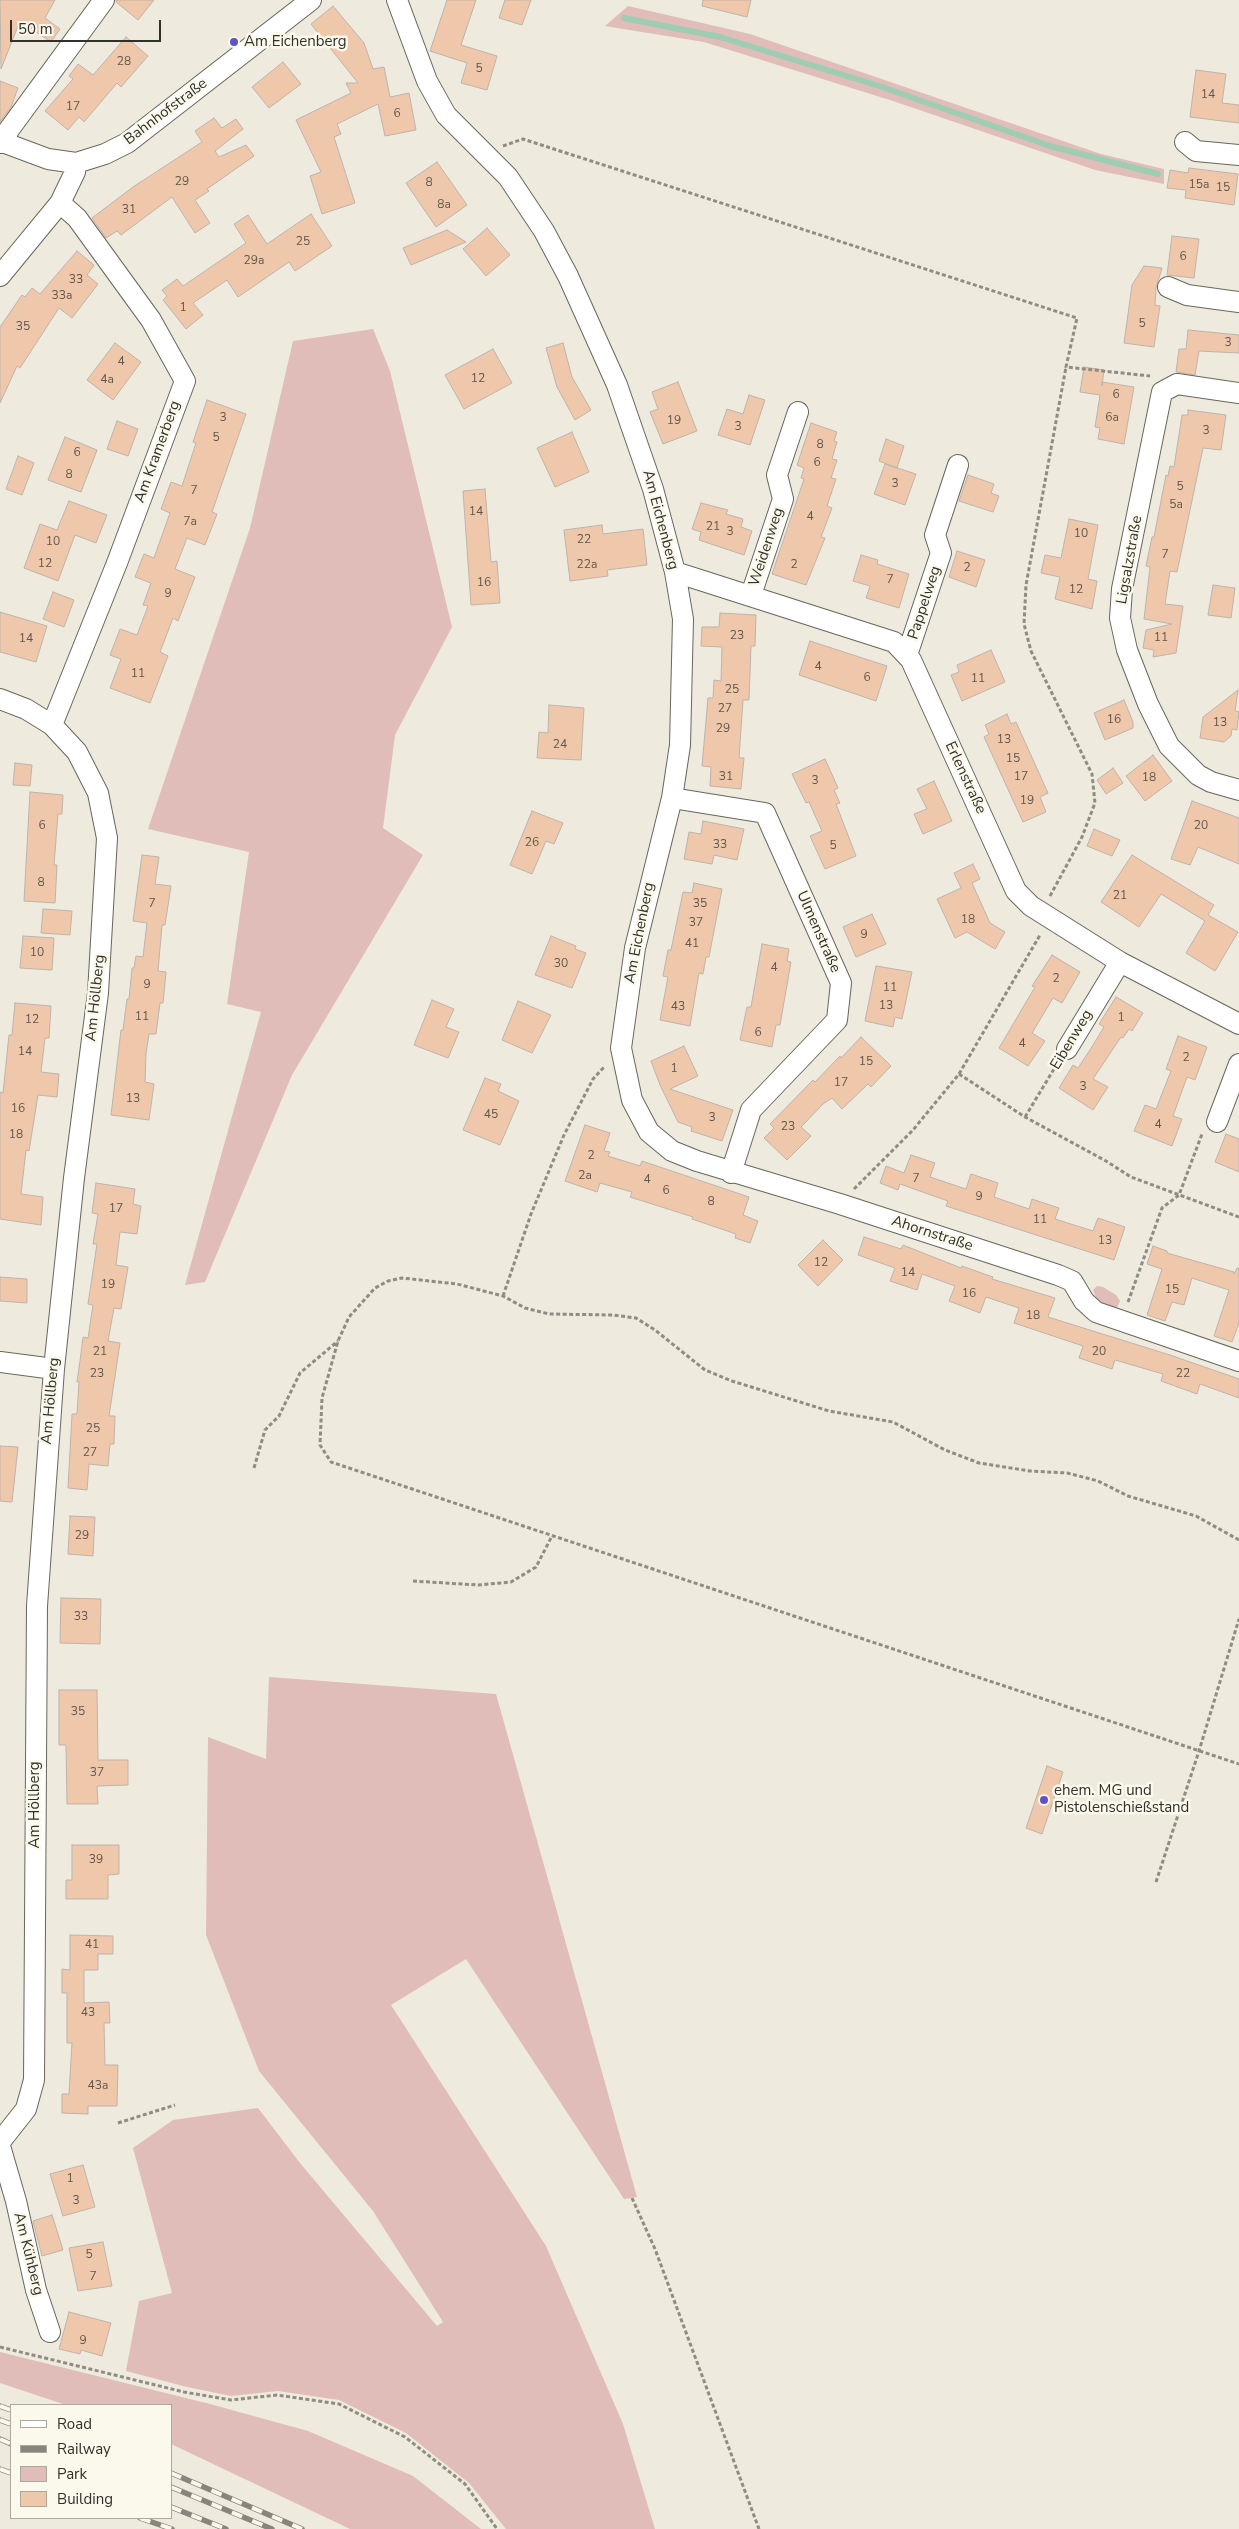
<!DOCTYPE html>
<html>
<head>
<meta charset="utf-8">
<style>
  body { margin:0 }
  #map { position:relative; width:1239px; height:2529px; overflow:hidden; background:#eeeade; font-family:"Nunito Sans",sans-serif }
  canvas { display:block }
  .legend { position:absolute; left:10px; top:2404px; width:162px; height:115px; box-sizing:border-box; background:#fbf8ec; border:1px solid #aaa89f; margin:0; padding:6px 9px; list-style:none; font-size:15px; color:#31302b }
  .legend li { display:flex; align-items:center; gap:10px; height:25px }
  .legend b { width:25px; border:1px solid #aaa89f }
  .scale { position:absolute; left:10px; top:20px; width:151px; height:22px; box-sizing:border-box; border:2px solid #31302b; border-top:0; padding-left:6px; font-size:15px; line-height:18px; white-space:nowrap; color:#31302b; -webkit-text-stroke:4px #fbf8ec; paint-order:stroke }
</style>
</head>
<body>
<div id="map">
<canvas width="1239" height="2529"></canvas>
<ul class="legend">
<li><b style="height:6px;background:#fff"></b>Road</li>
<li><b style="height:6px;background:#88857d"></b>Railway</li>
<li><b style="height:14px;background:#e0bdb9"></b>Park</li>
<li><b style="height:14px;background:#efc8ab"></b>Building</li>
</ul>
<div class="scale">50 m</div>
</div>
<script>
const ctx = document.querySelector('canvas').getContext('2d');
ctx.lineJoin = 'round';
function fillPath(path, color) {
  ctx.fillStyle = color;
  ctx.fill(path, 'evenodd');
}
function shape(rows) {
  const path = new Path2D();
  for (const r of rows) {
    path.moveTo(r[0], r[1]);
    for (let i = 2; i < r.length; i += 2) path.lineTo(r[i], r[i + 1]);
  }
  return path;
}
function strokePath(path, color, width, dash) {
  ctx.strokeStyle = color;
  ctx.lineWidth = width;
  ctx.lineCap = dash ? 'butt' : 'round';
  ctx.setLineDash(dash || []);
  ctx.stroke(path);
}
function write(font, color, halo, rows, align = 'center') {
  ctx.font = font + ' "Nunito Sans",sans-serif';
  ctx.lineWidth = 5;
  ctx.setLineDash([]);
  ctx.textBaseline = 'middle';
  ctx.strokeStyle = halo;
  ctx.fillStyle = color;
  for (const [text, x, y, turn = 0] of rows) {
    ctx.save();
    ctx.translate(x, y);
    ctx.rotate((+turn || 0) * Math.PI / 180);
    ctx.textAlign = isNaN(turn) ? turn : align;
    if (halo) ctx.strokeText(text, 0, 0);
    ctx.fillText(text, 0, 0);
    ctx.restore();
  }
}
fillPath(shape([
  [628,6,750,34,1101,154,1164,169,1164,184,1095,170,893,101,704,42,605,26],
  [373,329,390,371,452,627,395,735,383,828,423,855,292,1075,205,1282,185,1285,261,1012,227,1004,249,852,148,829,250,528,293,341],
  [1097,1286,1103,1287,1116,1295,1120,1301,1117,1308,1108,1308,1096,1298,1093,1290],
  [269,1677,496,1694,637,2197,624,2199,466,1959,391,2005,546,2246,623,2424,655,2529,506,2529,469,2483,406,2433,339,2400,278,2391,231,2396,187,2387,126,2371,139,2301,172,2293,133,2148,173,2120,258,2108,300,2163,437,2326,443,2322,373,2211,259,2071,206,1935,208,1737,266,1759],
  [0,2352,210,2404,308,2431,413,2476,481,2529,350,2529,171,2444,171,2405,66,2405,0,2383]
]), '#e0bdb9');
strokePath(shape([
  [624,18,720,37,879,86,1050,146,1158,174]
]), '#9fcdb4', 6);
const building = shape([
  [0,0,55,0,45,18,60,29,51,42,20,21,1,69,0,0],
  [116,0,154,0,138,20,116,2,116,0],
  [447,0,476,0,461,45,497,56,487,90,461,83,467,63,430,51,447,0],
  [505,0,531,0,522,25,499,18,505,0],
  [703,0,751,0,747,17,702,6,703,0],
  [333,6,364,43,373,69,384,67,390,97,409,93,416,130,385,136,378,104,337,124,341,134,334,137,355,203,322,214,310,176,321,172,296,120,351,93,346,83,358,83,311,24,333,6],
  [126,37,148,56,121,87,117,83,84,122,79,117,68,130,45,111,73,79,69,76,78,64,93,75,126,37],
  [283,62,301,84,269,108,252,87,283,62],
  [1196,70,1226,74,1222,103,1239,105,1239,123,1190,117,1196,70],
  [0,81,18,88,11,107,0,122,0,81],
  [214,118,222,128,236,119,243,129,215,151,219,157,246,145,254,156,207,189,209,191,195,200,210,223,195,233,172,197,121,235,117,231,106,238,92,218,133,187,202,142,195,131,214,118],
  [437,162,467,205,436,227,406,183,437,162],
  [1189,168,1238,174,1234,205,1185,198,1186,190,1167,188,1170,170,1188,173,1189,168],
  [311,214,332,246,295,271,289,262,238,297,227,280,193,303,203,315,186,329,163,300,167,296,162,290,177,279,183,286,246,243,234,224,248,215,267,244,311,214],
  [487,228,510,255,486,276,463,249,487,228],
  [447,230,466,242,411,265,403,248,447,230],
  [1172,236,1199,239,1194,278,1167,275,1172,236],
  [77,251,94,265,87,275,98,284,72,318,59,308,20,368,17,366,0,403,0,327,22,295,25,297,32,288,40,294,77,251],
  [1144,266,1162,268,1156,288,1155,305,1160,306,1154,347,1124,343,1132,285,1144,266],
  [1188,330,1239,335,1239,353,1199,351,1195,375,1176,372,1179,349,1186,349,1188,330],
  [115,343,141,362,113,400,87,380,115,343],
  [563,343,572,377,591,410,575,420,557,387,546,348,563,343],
  [493,349,512,383,464,409,445,375,493,349],
  [1084,367,1104,370,1102,386,1102,382,1134,387,1124,444,1098,439,1100,428,1095,427,1100,395,1080,392,1084,367],
  [678,382,697,431,663,444,650,412,658,409,652,392,678,382],
  [749,395,765,400,750,445,718,435,727,409,743,414,749,395],
  [207,400,246,414,212,512,217,514,205,545,187,538,175,569,195,577,178,621,173,618,160,652,168,656,150,703,110,688,121,659,110,655,120,629,137,635,148,606,143,605,151,583,135,577,144,554,154,558,170,513,161,509,171,482,182,486,196,443,193,442,207,400],
  [1188,410,1226,415,1221,450,1203,448,1177,572,1170,571,1165,604,1183,606,1176,653,1153,657,1154,650,1143,648,1146,630,1172,624,1144,619,1150,567,1146,566,1152,537,1154,537,1166,475,1168,476,1170,466,1174,467,1182,415,1188,415,1188,410],
  [117,421,138,429,128,456,107,449,117,421],
  [811,423,837,432,834,441,837,442,832,459,837,460,831,478,836,479,827,506,832,508,821,537,825,538,806,585,772,574,804,479,801,478,804,468,797,465,811,423],
  [572,432,589,472,555,487,537,448,572,432],
  [65,437,97,450,81,492,48,480,65,437],
  [886,439,904,446,897,468,879,461,886,439],
  [18,456,34,463,22,495,6,489,18,456],
  [885,464,916,474,905,505,874,494,885,464],
  [968,475,994,484,991,493,999,496,993,512,959,501,968,475],
  [485,489,491,562,497,561,500,603,471,605,463,491,485,489],
  [69,501,107,515,96,543,75,535,58,581,24,568,40,524,57,530,69,501],
  [701,503,728,510,726,514,743,519,741,527,752,531,744,555,699,540,701,532,692,529,701,503],
  [1069,519,1098,525,1088,579,1097,581,1092,609,1055,599,1060,577,1041,573,1045,555,1061,558,1069,519],
  [602,525,603,534,643,529,647,565,607,570,608,576,570,581,564,530,602,525],
  [957,551,985,560,976,587,949,577,957,551],
  [861,555,878,560,877,564,909,574,899,608,866,598,870,586,853,581,861,555],
  [1213,585,1235,588,1231,618,1208,615,1213,585],
  [53,592,74,600,64,627,43,619,53,592],
  [0,612,47,626,36,662,0,652,0,612],
  [720,613,756,615,755,646,751,646,749,700,743,700,739,758,744,758,741,789,710,786,711,767,702,766,708,698,713,698,714,680,721,681,722,647,701,646,702,627,719,627,720,613],
  [810,641,887,666,876,701,799,675,810,641],
  [991,650,1005,682,962,701,951,675,959,672,957,665,991,650],
  [1238,690,1235,711,1239,712,1237,730,1232,729,1231,736,1224,742,1200,738,1203,717,1238,690],
  [1124,700,1133,722,1133,728,1105,740,1094,713,1124,700],
  [549,705,584,708,581,760,537,758,539,732,548,733,549,705],
  [1007,714,1011,724,1016,722,1048,793,1040,797,1046,812,1023,822,984,737,989,734,985,725,1007,714],
  [1153,755,1172,781,1145,801,1126,776,1153,755],
  [825,759,838,788,834,790,840,803,836,804,856,856,825,869,810,836,822,831,809,802,806,803,792,774,825,759],
  [15,763,32,765,30,786,13,785,15,763],
  [1113,768,1123,783,1106,794,1097,780,1113,768],
  [934,781,952,821,923,834,914,814,927,809,917,789,934,781],
  [30,792,63,795,62,814,58,814,54,865,57,865,55,903,24,901,30,792],
  [1192,801,1239,818,1239,864,1198,847,1190,865,1171,859,1192,801],
  [532,811,563,823,554,844,546,841,532,874,510,865,532,811],
  [703,821,744,829,737,860,714,855,712,864,684,859,689,832,701,834,703,821],
  [1094,829,1120,840,1112,856,1087,846,1094,829],
  [142,855,159,857,155,884,171,886,165,925,162,925,158,971,166,972,163,1003,160,1003,156,1034,149,1034,146,1054,145,1082,154,1084,149,1120,111,1115,121,1030,123,1030,127,999,129,999,132,968,134,968,136,956,143,957,147,923,133,921,142,855],
  [1132,855,1214,905,1208,915,1238,932,1215,971,1186,953,1205,921,1161,894,1139,927,1101,902,1132,855],
  [973,864,980,879,972,883,990,923,1005,932,995,949,967,932,955,938,937,899,961,888,954,873,973,864],
  [694,883,722,889,709,957,706,957,703,974,699,973,690,1026,660,1020,668,977,663,976,668,950,671,950,683,892,692,893,694,883],
  [43,909,72,911,70,935,41,933,43,909],
  [872,914,886,944,856,957,843,927,872,914],
  [23,936,54,938,52,970,20,968,23,936],
  [551,936,576,946,575,949,586,953,572,988,535,975,551,936],
  [762,944,789,949,787,961,791,962,780,1025,776,1025,772,1047,740,1040,747,1007,751,1007,762,944],
  [1052,955,1080,972,1062,1003,1053,998,1032,1033,1045,1041,1028,1066,999,1048,1035,987,1032,986,1052,955],
  [876,966,912,972,902,1019,895,1017,893,1027,865,1021,876,966],
  [1116,997,1143,1013,1132,1031,1129,1029,1123,1038,1121,1037,1093,1079,1108,1087,1093,1110,1059,1088,1073,1065,1078,1068,1090,1050,1104,1027,1099,1024,1116,997],
  [432,1000,454,1009,446,1027,459,1032,448,1058,414,1045,432,1000],
  [518,1001,551,1015,532,1053,502,1040,518,1001],
  [15,1003,51,1006,49,1038,45,1038,41,1072,59,1074,57,1097,38,1095,29,1151,26,1150,21,1194,43,1197,41,1225,0,1219,0,1092,3,1093,9,1035,12,1035,15,1003],
  [1178,1036,1207,1047,1195,1080,1187,1077,1173,1116,1182,1119,1172,1146,1134,1131,1145,1105,1156,1109,1171,1071,1166,1069,1178,1036],
  [861,1037,891,1066,871,1087,868,1084,842,1109,832,1098,823,1104,801,1127,811,1136,787,1160,764,1138,774,1128,770,1124,813,1080,815,1082,840,1056,841,1058,861,1037],
  [684,1046,698,1076,670,1089,733,1110,722,1141,691,1131,692,1127,678,1122,660,1085,651,1061,684,1046],
  [485,1078,501,1084,498,1091,519,1101,500,1145,463,1130,485,1078],
  [585,1125,610,1133,604,1151,610,1152,608,1156,640,1166,642,1161,749,1197,743,1215,758,1221,750,1243,735,1238,736,1234,692,1219,693,1217,630,1197,632,1192,600,1183,597,1192,565,1181,585,1125],
  [1226,1134,1239,1139,1239,1172,1215,1162,1226,1134],
  [911,1155,935,1163,930,1177,966,1189,971,1174,998,1183,994,1197,1029,1209,1032,1199,1059,1208,1055,1219,1093,1231,1098,1218,1125,1227,1114,1260,946,1206,948,1201,900,1184,898,1190,880,1183,886,1166,904,1173,911,1155],
  [96,1183,135,1189,133,1204,141,1206,137,1234,120,1232,116,1265,128,1267,121,1309,114,1308,108,1341,120,1343,109,1416,115,1416,114,1444,110,1444,108,1466,89,1464,87,1490,68,1488,72,1414,77,1414,79,1382,77,1382,80,1361,83,1337,88,1338,93,1305,88,1304,97,1244,93,1244,98,1214,92,1213,96,1183],
  [864,1237,901,1249,903,1245,961,1268,962,1266,993,1277,992,1279,1055,1298,1048,1317,1170,1355,1239,1379,1239,1398,1200,1384,1197,1394,1161,1381,1163,1374,1115,1360,1112,1369,1079,1358,1083,1346,1014,1323,1019,1308,986,1297,980,1313,949,1301,955,1286,922,1274,917,1290,890,1281,895,1268,858,1255,864,1237],
  [823,1240,843,1260,818,1286,798,1265,823,1240],
  [1153,1246,1167,1251,1167,1253,1234,1272,1234,1274,1237,1268,1239,1268,1239,1323,1232,1342,1214,1336,1229,1290,1192,1278,1184,1305,1172,1302,1165,1321,1147,1315,1162,1269,1147,1264,1153,1246],
  [0,1277,27,1279,27,1303,0,1301,0,1277],
  [0,1446,18,1447,12,1502,0,1501,0,1446],
  [70,1516,95,1517,93,1556,68,1554,70,1516],
  [61,1598,101,1599,100,1644,60,1643,61,1598],
  [59,1690,97,1690,98,1760,128,1760,128,1785,97,1786,98,1804,67,1804,66,1745,59,1745,59,1690],
  [1047,1766,1063,1772,1042,1834,1026,1828,1047,1766],
  [72,1845,119,1845,119,1874,108,1875,108,1899,66,1899,66,1880,72,1880,72,1845],
  [70,1935,113,1936,113,1954,98,1954,98,1970,84,1970,84,2003,109,2002,110,2023,104,2023,105,2065,118,2065,117,2106,88,2106,88,2114,62,2113,62,2094,69,2094,72,2043,67,2043,67,1993,62,1993,62,1969,70,1970,70,1935],
  [83,2165,95,2207,63,2216,50,2174,83,2165],
  [52,2215,63,2250,42,2256,33,2221,52,2215],
  [103,2242,112,2286,78,2291,69,2248,103,2242],
  [69,2312,111,2323,102,2356,81,2350,80,2354,59,2349,69,2312]
]);
fillPath(building, '#efc8ab');
strokePath(building, '#beb3ab', 1);
const minor = shape([
  [397,0,427,81,446,115,508,177,544,231,568,276,617,385,653,489,675,572,683,619,680,745,672,798,635,948,621,1048,632,1100,649,1132,672,1151,697,1161,840,1204,1058,1275,1072,1281,1084,1301,1096,1312,1239,1361],
  [1185,142,1196,151,1239,155],
  [0,143,5,143,48,159,76,163,105,154,127,143,311,0],
  [5,143,8,131,104,0],
  [0,276,60,203,75,172,76,163],
  [1168,287,1187,295,1239,302],
  [1239,393,1177,384,1162,392,1122,589,1120,618,1127,650,1148,704,1169,746,1198,775,1211,782,1239,790],
  [675,572,894,642,911,660,1016,891,1031,906,1120,962,1239,1024],
  [751,595,783,499,777,475,798,412],
  [907,655,941,553,935,535,958,465],
  [0,699,26,709,52,725,77,752,98,793,107,838,98,993,74,1178,54,1369,37,1606,34,2080,26,2109,0,2142],
  [52,725,117,563,185,381,151,320,77,218,60,203],
  [672,798,765,813,841,983,837,1020,751,1110,731,1173],
  [1067,1049,1120,962],
  [1217,1122,1239,1064],
  [0,1362,54,1369],
  [0,2146,16,2201,36,2290,50,2332]
]);
strokePath(minor, '#69665b', 22);
strokePath(shape([
  [503,146,523,139,1077,318,1066,367,1150,376],
  [1050,896,1082,837,1095,803,1092,774,1031,651,1024,624,1026,585,1066,367],
  [959,1074,1025,1117,1106,1161,1131,1177,1239,1217],
  [1025,1117,1057,1064],
  [854,1189,913,1130,959,1074,1040,935],
  [503,1296,531,1214,564,1135,593,1079,604,1067],
  [1128,1302,1162,1208,1179,1195,1202,1134],
  [254,1468,265,1430,279,1416,300,1373,338,1341],
  [1239,1540,1196,1516,1128,1496,1098,1481,1067,1473,1030,1471,979,1463,945,1450,893,1422,829,1411,732,1381,705,1370,655,1330,636,1318,613,1315,549,1314,525,1308,503,1296,457,1284,402,1278,388,1281,375,1288,349,1317,338,1341,322,1398,320,1445,331,1462,1239,1764],
  [413,1581,478,1585,511,1582,536,1567,552,1536],
  [1156,1882,1199,1751,1239,1619],
  [118,2123,175,2105],
  [632,2198,655,2249,759,2529],
  [0,2347,184,2392,231,2400,277,2395,339,2404,405,2437,465,2484,497,2529]
]), '#8e8c83', 3, [4, 2.5]);
strokePath(minor, '#fff', 20);
const rail = shape([
  [0,2406,11,2410],
  [0,2420,11,2424],
  [0,2439,11,2444],
  [0,2469,11,2473],
  [171,2473,302,2529],
  [171,2487,272,2529],
  [171,2507,226,2529],
  [140,2518,172,2529]
]);
strokePath(rail, '#88857d', 5.5);
strokePath(rail, '#fbf8ec', 4, [11]);
for (const [x, y, r, color] of [
  [234,42,5,"#5d52ca"],
  [1044,1800,5,"#5d52ca"]
]) {
  const dot = new Path2D();
  dot.arc(x, y, r, 0, 2 * Math.PI);
  ctx.fillStyle = color;
  ctx.fill(dot);
  strokePath(dot, '#fbf8ec', 2);
}
write('12px', '#60564b', null, [
  ["28",124,62],
  ["5",479,69],
  ["14",1208,95],
  ["17",73,107],
  ["6",397,114],
  ["29",182,182],
  ["8",429,183],
  ["15a",1199,185],
  ["15",1223,188],
  ["8a",444,205],
  ["31",129,210],
  ["25",303,242],
  ["6",1183,257],
  ["29a",254,261],
  ["33",76,280],
  ["33a",62,296],
  ["1",183,308],
  ["5",1142,324],
  ["35",23,327],
  ["3",1228,343],
  ["4",121,362],
  ["12",478,379],
  ["4a",107,380],
  ["6",1116,395],
  ["3",223,418],
  ["6a",1112,418],
  ["19",674,421],
  ["3",738,427],
  ["3",1206,431],
  ["5",216,438],
  ["8",820,445],
  ["6",77,453],
  ["6",817,463],
  ["8",69,475],
  ["3",895,484],
  ["5",1180,487],
  ["7",194,491],
  ["5a",1176,505],
  ["14",476,512],
  ["4",810,517],
  ["7a",190,522],
  ["21",713,527],
  ["3",730,532],
  ["10",1081,534],
  ["22",584,540],
  ["10",53,542],
  ["7",1165,555],
  ["12",45,564],
  ["22a",587,565],
  ["2",794,565],
  ["2",967,568],
  ["7",890,580],
  ["16",484,583],
  ["12",1076,590],
  ["9",168,594],
  ["23",737,636],
  ["11",1161,638],
  ["14",26,639],
  ["4",818,667],
  ["11",138,674],
  ["6",867,678],
  ["11",978,679],
  ["25",732,690],
  ["27",725,709],
  ["16",1114,720],
  ["13",1220,723],
  ["29",723,729],
  ["13",1004,740],
  ["24",560,745],
  ["15",1013,759],
  ["31",726,777],
  ["17",1021,777],
  ["18",1149,778],
  ["3",815,781],
  ["19",1027,801],
  ["6",42,826],
  ["20",1201,826],
  ["26",532,843],
  ["33",720,845],
  ["5",833,846],
  ["8",41,883],
  ["21",1120,896],
  ["7",152,904],
  ["35",700,904],
  ["18",968,920],
  ["37",696,923],
  ["9",864,935],
  ["41",692,944],
  ["10",37,953],
  ["30",561,964],
  ["4",774,968],
  ["2",1056,979],
  ["9",147,985],
  ["11",890,988],
  ["13",886,1006],
  ["43",678,1007],
  ["11",142,1017],
  ["1",1121,1018],
  ["12",32,1020],
  ["6",758,1033],
  ["4",1022,1044],
  ["14",25,1052],
  ["2",1186,1058],
  ["15",866,1062],
  ["1",674,1069],
  ["17",841,1083],
  ["3",1083,1087],
  ["13",133,1099],
  ["16",18,1109],
  ["45",491,1115],
  ["3",712,1118],
  ["4",1158,1125],
  ["23",788,1127],
  ["18",16,1135],
  ["2",591,1156],
  ["2a",585,1176],
  ["7",916,1179],
  ["4",647,1180],
  ["6",666,1191],
  ["9",979,1197],
  ["8",711,1202],
  ["17",116,1209],
  ["11",1040,1220],
  ["13",1105,1241],
  ["12",821,1263],
  ["14",908,1273],
  ["19",108,1285],
  ["15",1172,1290],
  ["16",969,1294],
  ["18",1033,1316],
  ["21",100,1352],
  ["20",1099,1352],
  ["23",97,1374],
  ["22",1183,1374],
  ["25",93,1429],
  ["27",90,1453],
  ["29",82,1536],
  ["33",81,1617],
  ["35",78,1712],
  ["37",97,1773],
  ["39",96,1860],
  ["41",92,1945],
  ["43",88,2013],
  ["43a",98,2086],
  ["1",70,2179],
  ["3",76,2201],
  ["5",89,2255],
  ["7",93,2277],
  ["9",83,2341]
]);
write('15px', '#31302b', '#fbf8ec', [
  ["Am Eichenberg",244,42],
  ["ehem. MG und",1054,1791],
  ["Pistolenschießstand",1054,1808]
], 'left');
write('15px', '#31302b', '#fbf8ec', [
  ["Bahnhofstraße",166,112,-37],
  ["Am Kramerberg",158,452,-70],
  ["Am Eichenberg",660,520,75],
  ["Weidenweg",767,547,-72],
  ["Ligsalzstraße",1130,560,-80],
  ["Pappelweg",925,603,-72],
  ["Erlenstraße",965,778,65],
  ["Ulmenstraße",818,932,66],
  ["Am Eichenberg",640,933,-79],
  ["Am Höllberg",96,998,-84],
  ["Eibenweg",1072,1040,-59],
  ["Ahornstraße",932,1234,18],
  ["Am Höllberg",51,1401,-85],
  ["Am Höllberg",35,1805,-90],
  ["Am Kühberg",28,2254,76]
]);
</script>
</body>
</html>
